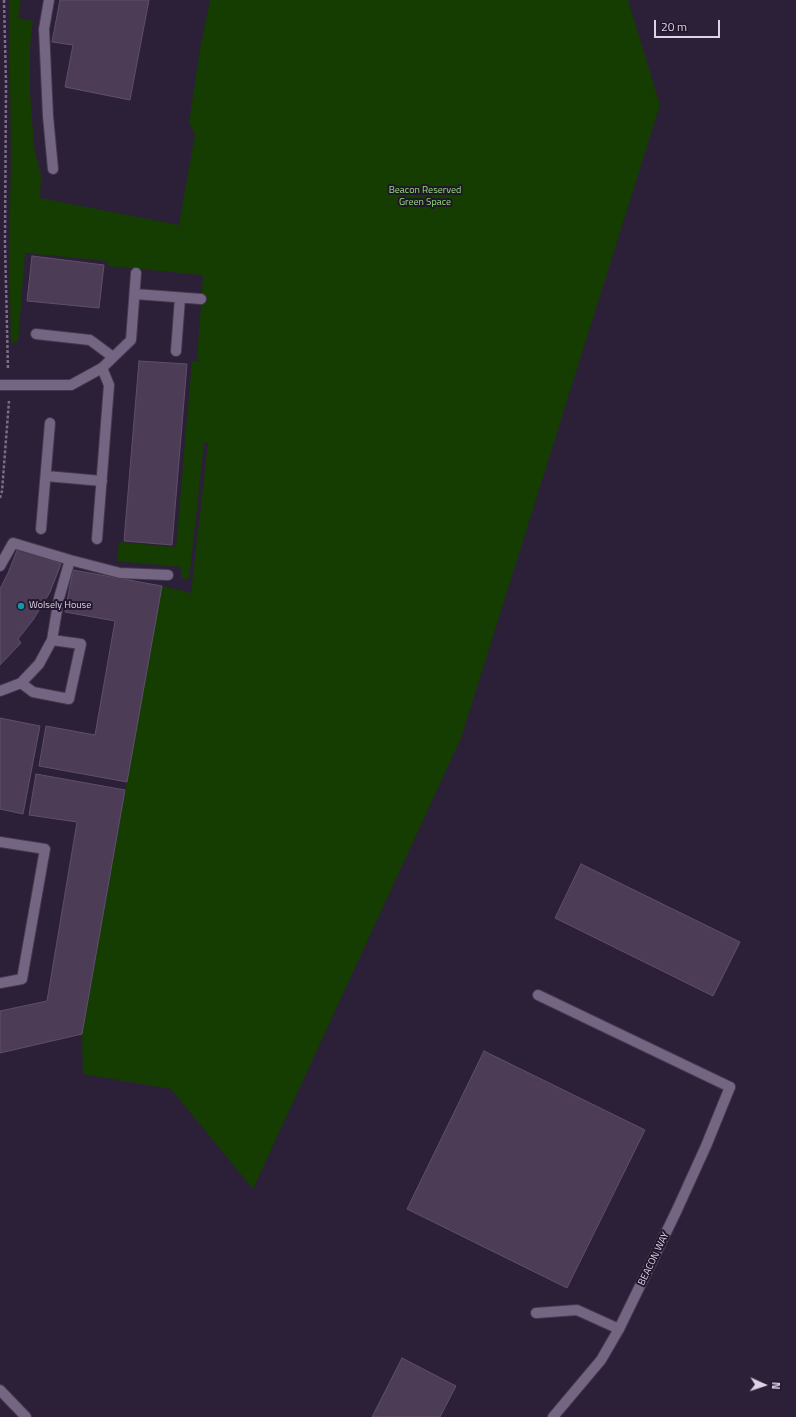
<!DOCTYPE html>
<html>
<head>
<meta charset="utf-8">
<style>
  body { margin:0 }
  #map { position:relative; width:796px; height:1417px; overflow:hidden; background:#2c1f38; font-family:"Titillium Web",sans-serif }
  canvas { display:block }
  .north { position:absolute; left:744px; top:1365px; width:40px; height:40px; -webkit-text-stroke:3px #22162d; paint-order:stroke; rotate:93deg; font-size:11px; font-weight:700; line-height:16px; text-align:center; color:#dcd4e5 }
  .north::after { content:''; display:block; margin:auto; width:14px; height:18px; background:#dcd4e5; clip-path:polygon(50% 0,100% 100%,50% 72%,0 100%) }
  .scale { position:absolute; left:654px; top:20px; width:66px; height:18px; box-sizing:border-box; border:2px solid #dcd4e5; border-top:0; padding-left:5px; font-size:12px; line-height:14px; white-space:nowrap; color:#dcd4e5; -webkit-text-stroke:3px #22162d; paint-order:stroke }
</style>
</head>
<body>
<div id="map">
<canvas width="796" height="1417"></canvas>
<div class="north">N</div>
<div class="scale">20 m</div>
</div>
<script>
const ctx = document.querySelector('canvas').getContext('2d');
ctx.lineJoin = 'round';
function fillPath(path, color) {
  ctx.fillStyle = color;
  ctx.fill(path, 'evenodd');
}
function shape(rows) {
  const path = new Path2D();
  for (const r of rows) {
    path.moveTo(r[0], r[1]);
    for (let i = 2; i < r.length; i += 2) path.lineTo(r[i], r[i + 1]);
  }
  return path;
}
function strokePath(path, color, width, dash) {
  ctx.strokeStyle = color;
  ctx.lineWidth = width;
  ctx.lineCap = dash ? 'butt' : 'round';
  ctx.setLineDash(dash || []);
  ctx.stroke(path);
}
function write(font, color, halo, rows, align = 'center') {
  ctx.font = font + ' "Titillium Web",sans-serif';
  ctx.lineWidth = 4;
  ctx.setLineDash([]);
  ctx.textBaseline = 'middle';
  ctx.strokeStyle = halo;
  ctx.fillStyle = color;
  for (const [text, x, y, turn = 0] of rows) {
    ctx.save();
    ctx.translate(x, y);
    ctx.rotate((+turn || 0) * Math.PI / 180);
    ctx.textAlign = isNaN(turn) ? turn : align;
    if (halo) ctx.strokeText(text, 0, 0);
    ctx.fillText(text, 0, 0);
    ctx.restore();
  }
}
fillPath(shape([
  [9,0,21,0,18,18,33,21,30,47,30,92,34,147,41,176,40,198,179,225,195,134,189,123,200,49,210,0,628,0,660,105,461,738,253,1189,171,1089,83,1074,82,1034,162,586,191,593,208,443,204,443,189,579,181,578,181,567,117,561,119,542,176,547,192,361,197,361,203,275,108,266,108,261,25,253,18,342,11,343,9,249,11,161]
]), '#153d02');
const building = shape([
  [60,0,149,0,130,100,65,87,73,45,52,42,60,0],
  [32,256,104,265,99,308,27,301,32,256],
  [139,361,187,364,172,545,124,541,139,361],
  [18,548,61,564,50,592,33,620,18,639,21,643,0,665,0,589,8,573,18,548],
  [73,570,162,586,127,782,39,766,46,726,95,735,115,621,65,612,73,570],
  [0,718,40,726,23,814,0,809,0,718],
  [36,774,125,790,82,1034,0,1053,0,1011,47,1001,77,822,29,815,36,774],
  [581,864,740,942,713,996,555,918,581,864],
  [484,1051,645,1130,567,1288,407,1209,484,1051],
  [402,1358,456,1386,440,1417,372,1417,402,1358]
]);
fillPath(building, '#4d3c55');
strokePath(building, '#604f6a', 1);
const lane = shape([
  [49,0,44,29,48,116,53,169],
  [135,294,201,299],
  [36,334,90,340,113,357],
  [176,351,180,298],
  [46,476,102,481],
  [41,529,50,423],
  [97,539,109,385,102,368,131,340,136,273],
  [70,560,120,573,168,575],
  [0,566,13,543,70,560,59,598,52,640],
  [0,691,21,683,39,664,52,640,81,644,69,699,33,692,21,683],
  [0,842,45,849,22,979,0,983],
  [538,995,730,1087],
  [536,1313,577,1310,619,1329],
  [0,1390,26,1417]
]);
const street = shape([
  [0,385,71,385,102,368],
  [553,1417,601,1360,619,1329,676,1212,706,1146,730,1087]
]);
strokePath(lane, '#44394f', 12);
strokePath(street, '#44394f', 12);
strokePath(shape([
  [4,0,6,83,5,243,8,370],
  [0,498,2,491,9,401]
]), '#796e83', 2.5, [3, 2]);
strokePath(lane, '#746683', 10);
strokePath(street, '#746683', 10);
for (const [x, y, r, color] of [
  [21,606,4,"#0f9aa8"]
]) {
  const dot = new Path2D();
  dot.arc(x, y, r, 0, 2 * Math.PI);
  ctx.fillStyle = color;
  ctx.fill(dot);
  strokePath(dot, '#22162d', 1.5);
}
write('10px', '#92e077', '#22162d', [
  ["Beacon Reserved",425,191],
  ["Green Space",425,203]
]);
write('10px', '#dcd4e5', '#22162d', [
  ["Wolsely House",29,606]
], 'left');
write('10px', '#dcd4e5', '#22162d', [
  ["BEACON WAY",654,1259,-64]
]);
</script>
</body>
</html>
